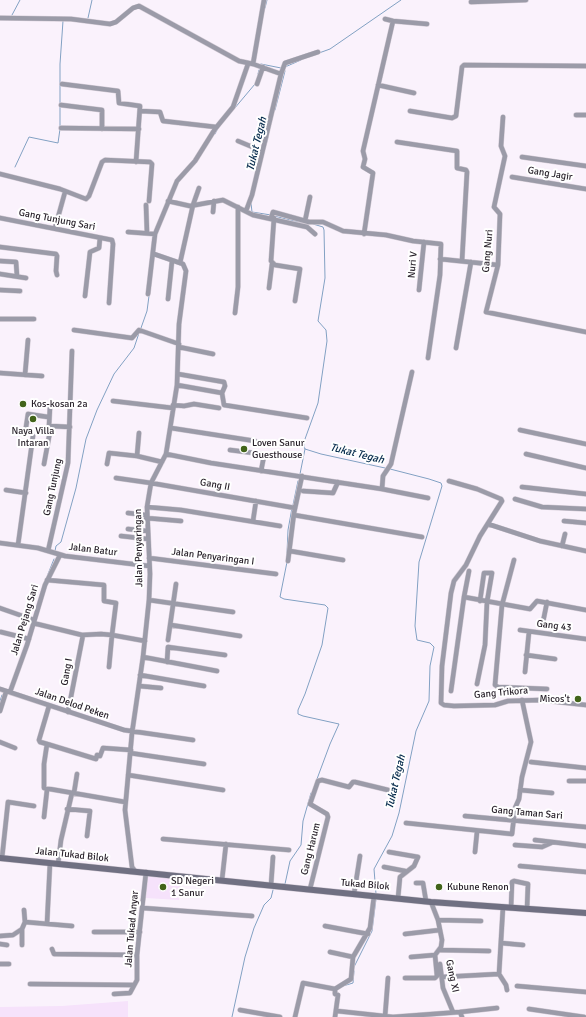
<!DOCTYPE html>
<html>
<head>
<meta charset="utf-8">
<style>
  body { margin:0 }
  canvas { display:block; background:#faf2fc }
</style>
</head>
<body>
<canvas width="586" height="1017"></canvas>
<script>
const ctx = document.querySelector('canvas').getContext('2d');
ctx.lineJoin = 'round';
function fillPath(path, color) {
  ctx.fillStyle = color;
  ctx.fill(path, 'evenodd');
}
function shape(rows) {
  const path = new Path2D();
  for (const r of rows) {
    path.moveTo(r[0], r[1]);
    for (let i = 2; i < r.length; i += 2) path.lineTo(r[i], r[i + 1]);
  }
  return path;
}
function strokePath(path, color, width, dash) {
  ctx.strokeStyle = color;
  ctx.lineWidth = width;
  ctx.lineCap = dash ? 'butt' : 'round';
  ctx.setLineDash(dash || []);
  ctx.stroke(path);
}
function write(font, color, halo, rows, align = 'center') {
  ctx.font = font + ' Signika,sans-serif';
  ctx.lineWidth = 4;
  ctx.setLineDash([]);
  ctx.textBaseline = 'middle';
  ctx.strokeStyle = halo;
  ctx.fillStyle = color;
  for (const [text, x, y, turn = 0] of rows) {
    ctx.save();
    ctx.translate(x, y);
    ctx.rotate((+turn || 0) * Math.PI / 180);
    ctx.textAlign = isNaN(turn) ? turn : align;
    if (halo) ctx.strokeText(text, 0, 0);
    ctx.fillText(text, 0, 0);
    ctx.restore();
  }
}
fillPath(shape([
  [147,876,181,878,179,900,146,898],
  [128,1001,128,1017,0,1017,0,1007,62,1006]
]), '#f6e2fb');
strokePath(shape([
  [265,8,267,0],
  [12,15,20,0],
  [88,18,92,0],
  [319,53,330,49,401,0],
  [261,64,281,68],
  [285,67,301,60],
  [258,74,259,70],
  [60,104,60,64,63,21],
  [234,109,255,84],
  [275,110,285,71],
  [60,126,60,107],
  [215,134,218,128],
  [266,145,268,137],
  [15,167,29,137,58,143,60,129],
  [251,203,252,212,271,215],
  [274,216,307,224],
  [313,224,323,227,324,230,325,278,318,321,326,330,327,341,318,403,305,439,304,447,305,449,321,454,385,468],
  [141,328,147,311,149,296],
  [300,474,305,449],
  [293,505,298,481],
  [55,551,56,546,61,542,76,488,86,439,97,410,114,374,134,348,139,333],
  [287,553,288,530,292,508],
  [287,562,280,597,284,599,325,605,328,608,322,645,305,694,298,710,298,714,303,716,339,724,330,744,317,779],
  [48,574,54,559],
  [0,701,2,695],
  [282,884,285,884,290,861,301,845,303,821,311,793],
  [376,894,374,869,392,836,399,813,416,731,429,701,430,666,434,647,430,643,417,640,415,626,419,562,442,486,441,483,429,479,390,469],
  [354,967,372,931,376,899],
  [343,986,353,983,354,971],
  [232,1017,245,957,254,928,264,905,271,898,273,890]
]), '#82a1c3', 1);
const street = shape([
  [471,2,526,0],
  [0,18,71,19,110,24,116,22,133,8,139,6,239,61,253,64,281,74,252,195,246,211],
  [385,19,393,21,427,24],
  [253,64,264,0],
  [281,74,285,63,318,52],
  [62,84,118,91,119,103,140,106,136,162],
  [257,84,263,67],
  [378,85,414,93],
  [61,105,102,110,102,129],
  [141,111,160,112,163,121,216,127],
  [410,111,452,118,456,116,462,67,464,65,586,66],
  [576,115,586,115],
  [503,117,501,146,505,156,494,207,500,214,498,265,486,312,586,332],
  [61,128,139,129],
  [238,141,262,151],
  [397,142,457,151,457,168,466,170,467,172,462,261],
  [522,157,586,166],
  [0,174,60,189,86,199,89,196,102,162,105,160,150,162,152,164,149,201],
  [512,177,586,189],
  [168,201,190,206,223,200,253,215,307,227,315,234],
  [146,205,147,233],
  [213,212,214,201],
  [0,218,112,240,113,244,109,303],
  [271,218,273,212,309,222,323,222,343,231,386,235,413,241,441,244,440,275,428,358],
  [274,218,271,261,275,265,300,269,295,301],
  [305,221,310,197],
  [55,228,65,192],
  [128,232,155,234,148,294],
  [155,234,177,181,195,161,215,129,233,107,248,64],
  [364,234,373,173,363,167,365,159,363,151,393,21],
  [0,247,56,254,57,256,56,271,57,275],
  [440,259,498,265],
  [0,261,16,262,17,276],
  [180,263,193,205,199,188],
  [0,274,26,278],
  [269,288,272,264],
  [0,290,20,291],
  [419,290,424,242],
  [85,296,90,252,99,248,100,238],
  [168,299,172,261],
  [235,313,238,287,238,207],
  [0,319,34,319],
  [74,330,132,338,139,330,179,344],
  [179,347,213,354],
  [456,348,471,262],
  [0,373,42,376],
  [178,374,224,382,225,386,222,393,224,405,307,418],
  [25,375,28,340],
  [177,385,222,393],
  [113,401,173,408],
  [173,405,184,406,194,404,219,408],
  [50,407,49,426,51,426],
  [26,427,28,414,48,417],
  [171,428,255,441],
  [520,430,586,444],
  [230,450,262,454,264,456,261,471],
  [166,454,211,463,382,489,428,498],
  [526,454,586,468],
  [137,456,139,433],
  [44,464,51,426,70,427],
  [107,464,109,453,137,456,162,462],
  [116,478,151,483,295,508],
  [449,481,477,489,501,499,502,501,480,536,466,565,454,581,451,593,442,666,441,703,444,705,454,706,495,705,508,701,540,700,586,705],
  [522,487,586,494],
  [382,489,383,476,391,464,412,372],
  [6,490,26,493],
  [303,491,333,493,338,482],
  [515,499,542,507,586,509],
  [147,507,181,510,280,526],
  [128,513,146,515],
  [294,515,422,537],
  [146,518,181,521],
  [253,521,256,501],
  [564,521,586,523],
  [488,524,540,541,586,551],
  [128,529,147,531],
  [121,536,148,539],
  [0,543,38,548,65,556,149,566],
  [18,545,33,436],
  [562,546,565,534],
  [48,551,68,463,72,351],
  [290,551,343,560],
  [149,558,276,574],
  [514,560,502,605,495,685,498,687,547,689],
  [288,561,294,513,302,476],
  [47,580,104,585,104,601,116,603,112,635,145,641],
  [464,597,530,609,537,601,586,610],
  [149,600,233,612],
  [0,608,34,620],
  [543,622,547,602],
  [33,623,82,635,101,634,112,635,109,667],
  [171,625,240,636],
  [520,630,586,639],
  [1,632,29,639],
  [168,640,176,584],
  [526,655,555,659],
  [143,657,217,671],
  [167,662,168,647,225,655],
  [525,672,529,632],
  [140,675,204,686],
  [477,684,485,645,487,602,492,573,484,573,480,601],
  [139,686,161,688],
  [0,689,124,730,193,740],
  [451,691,464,597,469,571],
  [10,692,27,645,45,585,60,555],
  [49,706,39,740,40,742,47,744,44,764,44,788,125,802],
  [0,711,6,692],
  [68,712,83,635],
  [0,742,15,748],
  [47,744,96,759,97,755,100,756,103,748,131,750],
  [130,753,204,764],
  [531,762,586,768],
  [128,775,223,790],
  [569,781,586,781],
  [520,790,552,793],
  [74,793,77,774],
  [67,809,90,811,87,836],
  [465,816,586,827],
  [44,817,47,790],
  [406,823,512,834,515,808,519,799,522,777,531,742,522,700],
  [163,839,289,850],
  [535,840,586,846],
  [515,845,542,847,551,843],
  [389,852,418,857,414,866,400,877,398,898],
  [475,852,477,832],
  [2,858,8,802,34,806],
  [58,864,61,840,72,793],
  [520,866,586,872],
  [384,867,405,871],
  [135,871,132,867,125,810,132,733,143,657,149,600,150,574,147,507,151,483,166,454,177,385,179,324,186,271,183,264,154,254],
  [222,880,226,844],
  [416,883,423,883,426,901],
  [271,885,273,857],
  [310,889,328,817,327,814,310,804,318,781,322,780,349,787,353,782,355,782,388,790],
  [354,894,360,856],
  [503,907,499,974,506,985,507,990],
  [143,908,252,916],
  [511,908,512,882,514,881,528,884,527,909],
  [438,920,481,921],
  [25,922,72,926],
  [47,924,50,863],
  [325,926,368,934],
  [94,932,140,932],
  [405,934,440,930],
  [0,936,13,935,22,929,25,922,24,910],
  [501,943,523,945],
  [0,944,7,945],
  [22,945,22,929],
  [52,949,54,954,137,955],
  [440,950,489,951],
  [330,952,353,957],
  [411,957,435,955],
  [0,964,9,964],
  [440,964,443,988,453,1012],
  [442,977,499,974],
  [405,978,435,978,437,976,435,955,441,947,442,940,438,920,431,902],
  [30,984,133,985],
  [517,986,586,992],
  [114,994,130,993,137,980,137,955,146,872],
  [529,1009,584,1017],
  [240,1010,280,1017],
  [337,1011,393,1017,460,1012,462,1017],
  [460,1012,497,1008],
  [295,1017,303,983,335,989],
  [335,1017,338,995,335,994,335,989,351,979,353,957,370,928,374,896],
  [385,1017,388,978]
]);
const secondary = shape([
  [0,858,431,902,586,913]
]);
strokePath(street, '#d4ccd6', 5.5);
strokePath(secondary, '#d4ccd6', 7);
strokePath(street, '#9b9ba8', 4.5);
strokePath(secondary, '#707082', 6);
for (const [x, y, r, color] of [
  [23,404,4,"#42631a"],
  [33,419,4,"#42631a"],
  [244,449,4,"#42631a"],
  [578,699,4,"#42631a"],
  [163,887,4,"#42631a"],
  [439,887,4,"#42631a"]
]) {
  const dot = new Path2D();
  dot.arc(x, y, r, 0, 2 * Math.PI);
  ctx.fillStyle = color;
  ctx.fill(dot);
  strokePath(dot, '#fff', 1.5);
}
write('10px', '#251e27', '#fff', [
  ["Gang Jagir",550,174,9],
  ["Gang Tunjung Sari",57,220,11],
  ["Gang Nuri",488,251,-85],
  ["Nuri V",413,265,-85],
  ["Gang II",215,485,10],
  ["Gang Tunjung",53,487,-78],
  ["Jalan Penyaringan",139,548,-91],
  ["Jalan Batur",93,550,7],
  ["Jalan Penyaringan I",213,557,7],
  ["Jalan Pejang Sari",25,620,-73],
  ["Gang 43",554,626,7],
  ["Gang I",67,672,-80],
  ["Gang Trikora",501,693,-5],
  ["Jalan Delod Peken",72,704,19],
  ["Gang Taman Sari",527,813,5],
  ["Gang Harum",311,849,-76],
  ["Jalan Tukad Bilok",72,855,6],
  ["Tukad Bilok",365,885,5],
  ["Jalan Tukad Anyar",132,929,-85],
  ["Gang XI",452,976,78]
]);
write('10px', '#251e27', '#fff', [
  ["Kos-kosan 2a",31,404],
  ["Naya Villa",33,431,"center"],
  ["Intaran",33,443,"center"],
  ["Loven Sanur",252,443],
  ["Guesthouse",252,455],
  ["Micos't",570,699,"right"],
  ["SD Negeri",171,881],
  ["1 Sanur",171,893],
  ["Kubune Renon",447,887]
], 'left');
write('italic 11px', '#062b4c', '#fff', [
  ["Tukat Tegah",257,144,-76],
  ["Tukat Tegah",357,454,14],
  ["Tukat Tegah",396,782,-77]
]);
</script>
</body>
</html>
